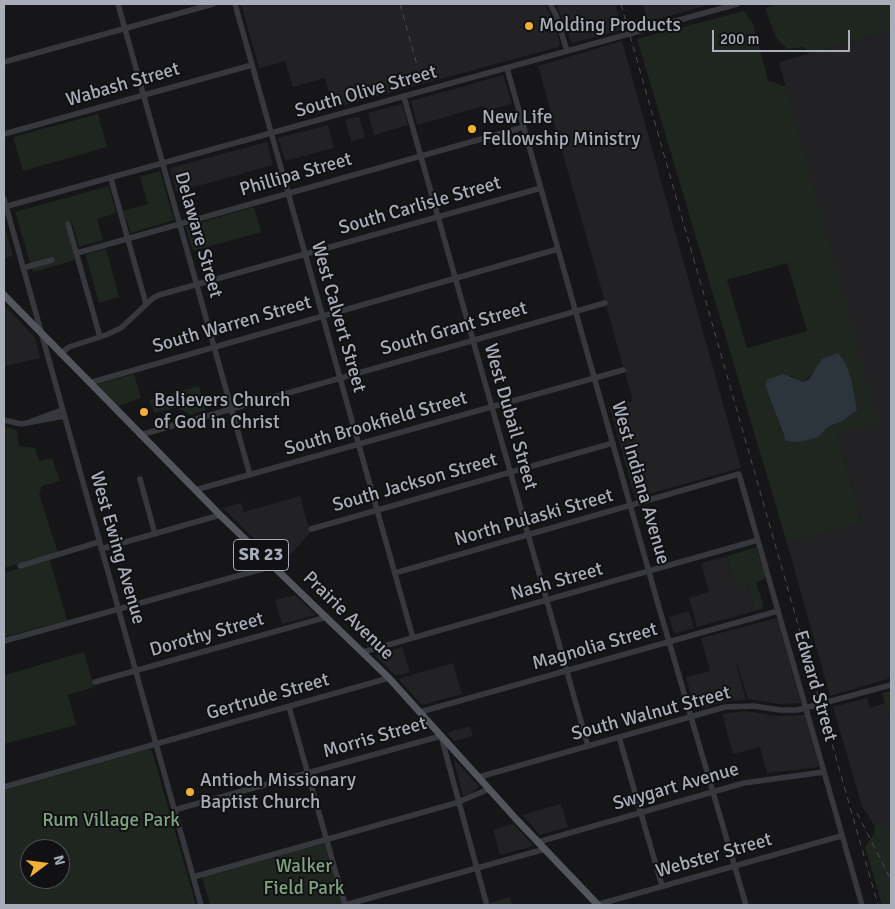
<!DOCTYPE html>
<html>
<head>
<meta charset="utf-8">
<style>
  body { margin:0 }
  #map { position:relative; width:895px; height:909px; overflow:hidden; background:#161618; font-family:Signika,sans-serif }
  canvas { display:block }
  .frame { position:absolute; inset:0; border:5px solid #a8adb8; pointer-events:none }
  .north { position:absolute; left:20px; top:839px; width:50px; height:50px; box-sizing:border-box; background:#111113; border:1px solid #4d4f55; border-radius:50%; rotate:75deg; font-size:14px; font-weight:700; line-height:20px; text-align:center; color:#a8adb8 }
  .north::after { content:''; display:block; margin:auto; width:18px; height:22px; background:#f2b134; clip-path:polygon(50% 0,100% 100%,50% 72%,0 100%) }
  .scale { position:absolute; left:712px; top:30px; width:138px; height:22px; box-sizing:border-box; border:2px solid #a8adb8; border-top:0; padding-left:6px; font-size:15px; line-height:18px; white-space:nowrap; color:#a8adb8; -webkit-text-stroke:4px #111113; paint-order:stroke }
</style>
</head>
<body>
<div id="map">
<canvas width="895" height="909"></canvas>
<div class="frame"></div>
<div class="north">N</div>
<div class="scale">200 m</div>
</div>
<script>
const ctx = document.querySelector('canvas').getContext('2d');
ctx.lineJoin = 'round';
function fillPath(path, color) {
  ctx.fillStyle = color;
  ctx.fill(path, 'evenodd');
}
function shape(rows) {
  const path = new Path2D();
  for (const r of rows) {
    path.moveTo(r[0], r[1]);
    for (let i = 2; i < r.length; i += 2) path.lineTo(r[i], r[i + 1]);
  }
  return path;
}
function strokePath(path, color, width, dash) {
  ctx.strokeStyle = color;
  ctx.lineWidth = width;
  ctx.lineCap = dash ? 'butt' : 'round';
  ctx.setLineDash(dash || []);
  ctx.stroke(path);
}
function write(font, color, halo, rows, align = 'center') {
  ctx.font = font + ' Signika,sans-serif';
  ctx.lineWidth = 4;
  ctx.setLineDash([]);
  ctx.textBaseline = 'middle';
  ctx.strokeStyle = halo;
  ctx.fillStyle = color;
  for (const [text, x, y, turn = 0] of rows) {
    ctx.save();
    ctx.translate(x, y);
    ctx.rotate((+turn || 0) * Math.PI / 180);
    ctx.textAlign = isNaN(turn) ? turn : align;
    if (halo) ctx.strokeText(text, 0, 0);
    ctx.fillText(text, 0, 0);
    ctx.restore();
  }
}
fillPath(shape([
  [241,4,544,4,552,18,560,44,558,47,333,108,325,78,293,87,285,61,259,68],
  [556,4,615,4,622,30,572,43],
  [643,4,711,4,648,22],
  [891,31,891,678,830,696,787,543,862,523,837,434,877,422,779,62],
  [622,41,741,468,635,498,610,408,633,401,538,66],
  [503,75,512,104,486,111,484,106,417,125,411,101],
  [402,104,408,125,374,135,368,113],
  [359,116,365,138,351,141,345,120],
  [328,125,334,148,285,161,278,138],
  [267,142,273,165,176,192,170,168],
  [4,224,13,256,4,258],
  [4,305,35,337,40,358,6,366,4,364],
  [300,496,310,533,281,565,223,508,241,503,244,512],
  [727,556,735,585,747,582,755,611,697,627,689,598,709,592,701,563],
  [295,595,316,615,282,624,275,600],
  [689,611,694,628,674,634,669,617],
  [777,618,801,703,780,704,748,699,737,663,736,664,746,700,728,701,695,710,686,677,710,671,701,638],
  [402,647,410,672,396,676,375,655],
  [453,663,462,694,422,705,398,679],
  [867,698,870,708,885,703,891,724,891,830,882,822,874,825,862,806,833,707],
  [745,711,779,716,805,715,819,767,767,773,760,747,733,754,722,714],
  [470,726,473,736,455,741,447,733],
  [453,758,479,786,472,793,463,796],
  [561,804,568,827,540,835,522,815],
  [513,823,534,846,500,855,493,830]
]), '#222225');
fillPath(shape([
  [779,4,891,4,891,31,808,54,804,47,787,49,776,38,765,8],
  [744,11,753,24,768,80,786,87,878,423,837,434,862,523,787,543,637,39],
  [787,263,807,331,747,348,727,280],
  [846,365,852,382,857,410,834,425,828,427,818,437,783,435,765,385,791,376,804,382,813,372],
  [98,114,107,147,23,171,13,137],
  [160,171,174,220,131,233,123,211,148,204,140,177],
  [109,186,116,213,97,219,103,240,79,247,72,221,65,222,75,260,33,272,15,212],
  [254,207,261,232,193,251,186,228,188,226],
  [106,249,119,297,99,303,86,257,87,254],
  [134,374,141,398,118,406,95,385],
  [199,386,206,410,190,415,177,407,154,413,149,400],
  [4,427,17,430,19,446,35,448,39,461,52,458,60,481,42,486,39,494,58,553,4,568],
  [756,547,766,578,756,583,763,603,762,609,755,611,747,582,735,585,727,556],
  [50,560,67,620,4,637,4,573],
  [84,652,94,687,68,695,76,725,4,744,4,672,5,675],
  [890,691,891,694,891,724,882,693],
  [149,749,152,751,196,905,4,905,4,790],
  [30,849,60,849,60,879,30,879],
  [882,822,891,830,891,905,882,905,865,847,875,832,874,825],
  [324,843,342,905,210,905,202,877],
  [510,897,512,905,483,905]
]), '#1e261f');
fillPath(shape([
  [838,353,846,364,852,382,857,410,842,421,828,427,818,437,800,442,786,441,765,385,768,379,783,374,804,382,809,379,822,359]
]), '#2c353c');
strokePath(shape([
  [118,4,250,475],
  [235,4,413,638],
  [550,4,556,15,567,51],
  [4,62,213,4],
  [507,68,658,604,746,905],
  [404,97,588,746],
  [4,134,252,65],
  [111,179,146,304],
  [4,199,201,905],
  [4,207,737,4],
  [68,224,100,337],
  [77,253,524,127],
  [23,268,52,260],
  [60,354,69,347,106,335,121,328,153,298,159,295,541,188],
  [89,383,558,249],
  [4,420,21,424,64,416],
  [32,421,62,410],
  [140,435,605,303],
  [140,479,155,534],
  [195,490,623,370],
  [311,529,613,443],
  [101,549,220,515],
  [20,566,99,542],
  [395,573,739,474,862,905],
  [4,641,273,566],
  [363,652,758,540],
  [95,682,327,617],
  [289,707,345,905],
  [420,712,778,611],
  [619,737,662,886],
  [479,777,725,707,754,706,780,710,797,710,891,685],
  [4,787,389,678],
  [174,810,441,736,486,902],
  [538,842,744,783,824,772],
  [193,877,456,803,489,789],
  [345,905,545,849],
  [596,905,841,836]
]), '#37383d', 5.5);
strokePath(shape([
  [4,295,220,515,389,678,517,820,598,905]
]), '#53555c', 7);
strokePath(shape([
  [400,4,417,65],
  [621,4,878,905],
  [857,813,891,880]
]), '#4a4c52', 1, [6, 5]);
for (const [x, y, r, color] of [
  [529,26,5,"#f2b134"],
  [472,129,5,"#f2b134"],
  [144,412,5,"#f2b134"],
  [190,792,5,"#f2b134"]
]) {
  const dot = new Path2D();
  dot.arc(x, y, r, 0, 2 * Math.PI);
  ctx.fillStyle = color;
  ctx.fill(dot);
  strokePath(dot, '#111113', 2);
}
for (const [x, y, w] of [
  [261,555,55]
]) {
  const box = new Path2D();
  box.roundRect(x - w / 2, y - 15.5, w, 31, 4);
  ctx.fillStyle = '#111113';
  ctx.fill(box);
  strokePath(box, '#a8adb8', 1);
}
write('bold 18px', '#a8adb8', null, [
  ["SR 23",261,555]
]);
write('19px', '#a8adb8', '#111113', [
  ["Molding Products",539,26],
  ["New Life",482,118],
  ["Fellowship Ministry",482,140],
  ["Believers Church",154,401],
  ["of God in Christ",154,423],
  ["Antioch Missionary",200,781],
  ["Baptist Church",200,803]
], 'left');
write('19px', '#a8adb8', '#111113', [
  ["Wabash Street",123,85,-16],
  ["South Olive Street",366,92,-16],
  ["Phillipa Street",296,175,-16],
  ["South Carlisle Street",420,206,-16],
  ["Delaware Street",198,235,74],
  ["West Calvert Street",338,317,74],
  ["South Warren Street",232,325,-16],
  ["South Grant Street",454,329,-16],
  ["West Dubail Street",510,417,74],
  ["South Brookfield Street",376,424,-16],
  ["South Jackson Street",415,483,-16],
  ["West Indiana Avenue",640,483,74],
  ["North Pulaski Street",534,518,-16],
  ["West Ewing Avenue",117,548,74],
  ["Nash Street",557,582,-16],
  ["Prairie Avenue",348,616,44],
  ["Dorothy Street",207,635,-16],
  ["Magnolia Street",595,647,-16],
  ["Edward Street",815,686,74],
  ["Gertrude Street",268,697,-16],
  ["South Walnut Street",651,714,-15],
  ["Morris Street",375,738,-16],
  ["Swygart Avenue",676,787,-16],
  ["Webster Street",714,856,-16]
]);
write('19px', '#7fa381', '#111113', [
  ["Rum Village Park",111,821],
  ["Walker",304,867],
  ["Field Park",304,889]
]);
</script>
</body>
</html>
